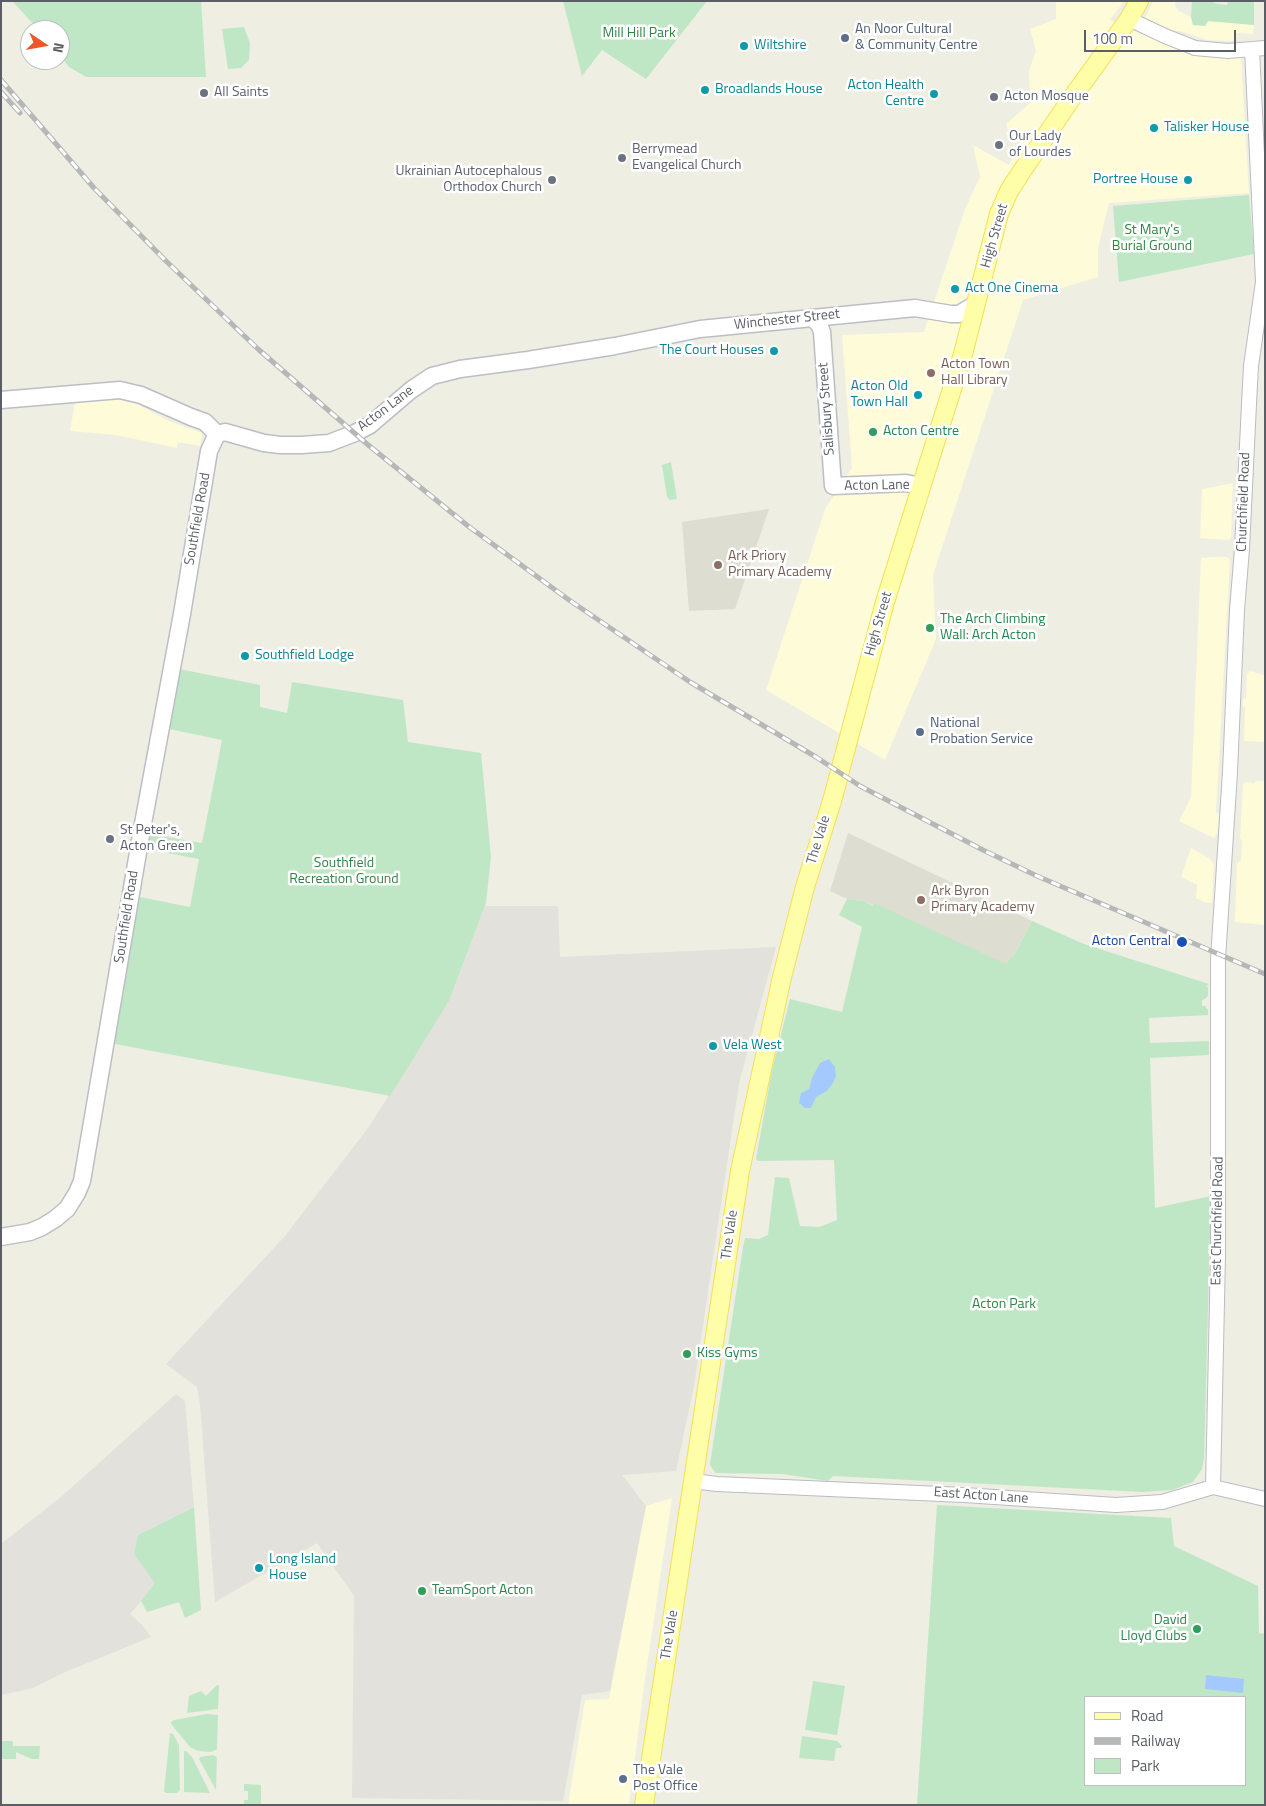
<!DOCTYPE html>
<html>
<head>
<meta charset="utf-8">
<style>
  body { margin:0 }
  #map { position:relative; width:1266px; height:1806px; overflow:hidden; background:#eeeee3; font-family:"Titillium Web",sans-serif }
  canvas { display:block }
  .frame { position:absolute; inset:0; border:2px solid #5b5e64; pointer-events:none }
  .legend { position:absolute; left:1084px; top:1696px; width:162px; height:90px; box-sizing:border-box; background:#fff; border:1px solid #bdbfc1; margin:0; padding:6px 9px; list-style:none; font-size:15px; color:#5b5e64 }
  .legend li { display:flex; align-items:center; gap:10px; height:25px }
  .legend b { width:25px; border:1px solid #bdbfc1 }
  .north { position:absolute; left:20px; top:20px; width:50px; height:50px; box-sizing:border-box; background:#fff; border:1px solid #bdbfc1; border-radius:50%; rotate:102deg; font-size:14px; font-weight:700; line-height:20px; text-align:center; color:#5b5e64 }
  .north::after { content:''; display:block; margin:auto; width:18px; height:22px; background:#ec572c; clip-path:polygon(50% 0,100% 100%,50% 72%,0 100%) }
  .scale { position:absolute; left:1084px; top:30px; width:152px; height:22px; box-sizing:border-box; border:2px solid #5b5e64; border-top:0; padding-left:6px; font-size:15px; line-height:18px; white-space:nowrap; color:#5b5e64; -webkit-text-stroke:4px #fff; paint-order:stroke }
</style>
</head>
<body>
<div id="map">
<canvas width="1266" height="1806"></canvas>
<div class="frame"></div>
<ul class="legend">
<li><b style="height:6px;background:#fffea8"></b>Road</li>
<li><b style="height:6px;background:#b6b7b7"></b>Railway</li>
<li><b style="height:14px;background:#bfe7c5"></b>Park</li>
</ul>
<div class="north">N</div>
<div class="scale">100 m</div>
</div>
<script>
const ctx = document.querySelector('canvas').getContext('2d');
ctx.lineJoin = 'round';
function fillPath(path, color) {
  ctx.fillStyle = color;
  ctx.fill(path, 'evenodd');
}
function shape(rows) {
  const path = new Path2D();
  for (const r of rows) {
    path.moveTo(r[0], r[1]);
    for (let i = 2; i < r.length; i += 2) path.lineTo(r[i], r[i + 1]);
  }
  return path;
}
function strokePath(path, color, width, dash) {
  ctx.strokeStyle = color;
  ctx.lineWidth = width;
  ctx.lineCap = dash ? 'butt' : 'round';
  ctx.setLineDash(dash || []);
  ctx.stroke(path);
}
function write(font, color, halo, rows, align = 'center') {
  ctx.font = font + ' "Titillium Web",sans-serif';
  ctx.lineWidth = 5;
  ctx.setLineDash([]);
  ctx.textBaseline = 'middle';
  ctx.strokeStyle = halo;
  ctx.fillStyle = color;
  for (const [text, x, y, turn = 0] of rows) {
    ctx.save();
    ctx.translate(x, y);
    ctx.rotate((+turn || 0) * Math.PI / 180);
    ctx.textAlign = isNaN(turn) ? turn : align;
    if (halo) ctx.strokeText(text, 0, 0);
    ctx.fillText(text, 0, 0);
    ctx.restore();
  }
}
fillPath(shape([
  [1056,1,1124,1,1110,20,1134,31,1137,31,1184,50,1203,54,1241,57,1249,193,1109,203,1098,248,1098,277,1023,300,933,575,936,639,885,760,766,690,825,509,852,468,842,335,924,332,965,209,980,177,973,145,1009,165,1021,143,1006,134,1008,130,1006,124,1030,103,1029,71,1036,51,1030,29,1056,19],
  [1153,1,1176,1,1175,6,1179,11,1191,17,1193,25,1208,21,1254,25,1253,34,1237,33,1233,41,1207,40,1184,32,1165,29,1145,18],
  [127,399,169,421,202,433,200,446,178,442,177,448,116,435,70,431,75,402],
  [1233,483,1231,538,1228,540,1200,538,1202,489],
  [1213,557,1227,557,1230,560,1216,812,1219,814,1217,834,1214,838,1179,821,1191,797,1201,558],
  [1250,671,1265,675,1265,742,1244,741,1245,707,1243,707,1243,699,1246,698,1247,674],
  [1255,781,1265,781,1265,925,1235,922,1237,863,1241,860,1242,841,1240,838,1243,784,1246,782,1255,783],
  [1191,848,1209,858,1214,865,1212,903,1204,902,1196,898,1197,885,1181,877],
  [672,1498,644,1686,629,1805,568,1805,585,1700,609,1699,646,1506]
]), '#fefbd9');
fillPath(shape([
  [485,906,558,906,560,957,776,947,739,1083,694,1386,676,1471,622,1475,646,1506,610,1691,582,1695,563,1801,352,1798,354,1596,317,1543,215,1602,200,1404,197,1387,166,1364,285,1236,368,1128,449,1001],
  [176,1394,185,1401,194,1507,138,1535,134,1554,156,1583,130,1614,142,1625,151,1637,63,1673,33,1688,1,1695,1,1544,61,1497]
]), '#e2e1db');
fillPath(shape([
  [769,509,735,609,689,611,682,522],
  [848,833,1032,921,1006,969,864,901,847,899,830,891]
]), '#deddd1');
fillPath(shape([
  [12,1,201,1,206,77,86,77,69,67,60,56,60,30,39,30],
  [563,1,707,1,646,79,602,50,582,76],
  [1192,1,1213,1,1213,3,1227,5,1228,1,1254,1,1254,25,1208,21,1205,26,1193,25,1191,17],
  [244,27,250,43,249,60,241,68,228,69,222,29],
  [1249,195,1254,254,1119,282,1113,206],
  [671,462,677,499,670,500,667,497,662,465],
  [179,669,260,685,260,707,287,713,292,682,403,700,408,742,481,753,491,857,486,903,449,1001,390,1096,110,1043,140,897,190,907,199,859,147,849,150,834,202,843,222,740,169,729],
  [847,899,864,901,873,906,874,903,1006,964,1014,955,1032,921,1084,944,1209,984,1206,987,1208,987,1208,996,1205,999,1202,1000,1202,1006,1205,1006,1208,1010,1208,1015,1149,1018,1150,1043,1209,1041,1209,1055,1150,1058,1155,1208,1211,1196,1204,1459,1202,1469,1193,1482,1172,1490,1142,1492,833,1476,828,1481,783,1474,716,1473,711,1467,710,1464,743,1247,745,1238,759,1239,768,1235,775,1177,789,1178,800,1226,819,1227,837,1220,834,1160,758,1161,756,1159,772,1070,790,999,842,1012,862,927,839,915],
  [937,1505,1171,1518,1174,1546,1258,1586,1259,1633,1265,1634,1265,1805,917,1805],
  [1085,1697,1245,1697,1245,1785,1085,1785],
  [194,1507,201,1610,185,1618,179,1602,147,1612,141,1601,155,1583,134,1554,138,1535],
  [813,1681,845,1686,837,1735,805,1730],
  [217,1685,219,1686,218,1709,187,1713,189,1696,201,1691,206,1696],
  [207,1714,218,1715,217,1749,211,1752,198,1751,190,1747,171,1724,171,1722,174,1720],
  [170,1733,173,1734,179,1745,180,1790,177,1793,166,1793,164,1791],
  [802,1736,837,1741,842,1746,841,1748,836,1748,834,1761,799,1758],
  [1,1741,13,1741,13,1746,40,1746,39,1759,32,1759,16,1752,16,1759,1,1759],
  [184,1751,186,1751,192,1757,210,1793,184,1792],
  [213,1755,217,1757,216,1790,199,1759,200,1757],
  [244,1784,261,1785,261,1805,244,1805,244,1800,248,1800,248,1791,244,1791]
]), '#bfe7c5');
fillPath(shape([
  [829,1059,835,1067,836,1076,833,1083,827,1091,816,1097,811,1108,805,1108,799,1103,801,1093,809,1089,812,1078,820,1063],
  [1206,1675,1244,1679,1243,1693,1205,1689]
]), '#a3c9ff');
const tertiary = shape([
  [1129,19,1165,36,1195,48,1228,51,1265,48],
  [693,1481,717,1484,964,1495,1116,1505,1162,1502,1213,1487,1265,1499],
  [1213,1487,1218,1255,1218,959,1230,772,1237,610,1242,549,1249,404,1251,366,1263,282,1252,49]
]);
const secondary = shape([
  [813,319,819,324,822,332,833,486,906,483,921,486],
  [1,400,120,390,141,395,191,417,205,422,217,434],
  [217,434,225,432,264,443,280,445,302,445,329,443,355,433,370,425,411,390,432,376,460,369,528,360,615,346,700,329,915,308,951,314,959,314,976,304],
  [1,1237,30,1232,42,1227,55,1219,67,1209,77,1193,82,1181,142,829,182,614,209,451,217,434]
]);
const primary = shape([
  [644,1805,740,1171,782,977,805,887,832,801,885,602,963,354,999,214,1009,191,1020,174,1071,99,1129,19,1139,1]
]);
strokePath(tertiary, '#bbbcc2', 16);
strokePath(secondary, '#bcbec5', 19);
strokePath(primary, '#f4df57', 20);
strokePath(tertiary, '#fff', 14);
strokePath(secondary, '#fff', 16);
strokePath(primary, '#fffea8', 18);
const rail = shape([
  [1,80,94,188,166,261,258,349,367,444,468,526,569,600,690,682,816,757,860,786,983,850,1037,876,1265,974],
  [1,92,20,113]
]);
strokePath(rail, '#b6b7b7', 5);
strokePath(rail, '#fff', 3, [9]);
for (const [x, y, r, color] of [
  [845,38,5,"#5c6f8a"],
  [744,46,5,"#0f9aa8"],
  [705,90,5,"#0f9aa8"],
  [204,93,5,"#6b7280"],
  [934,94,5,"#0f9aa8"],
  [994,97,5,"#6b7280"],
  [1154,128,5,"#0f9aa8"],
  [999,145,5,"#6b7280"],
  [622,158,5,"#6b7280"],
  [552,180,5,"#6b7280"],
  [1188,180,5,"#0f9aa8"],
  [955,289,5,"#0f9aa8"],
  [774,351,5,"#0f9aa8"],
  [931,373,5,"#8d6e63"],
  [918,395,5,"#0f9aa8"],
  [873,432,5,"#2e9e5b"],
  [718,565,5,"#8d6e63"],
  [930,628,5,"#2e9e5b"],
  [245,656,5,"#0f9aa8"],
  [920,732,5,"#5c6f8a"],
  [110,839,5,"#6b7280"],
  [921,900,5,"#8d6e63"],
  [1182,942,6,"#1a4fb4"],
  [713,1046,5,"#0f9aa8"],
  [687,1354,5,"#2e9e5b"],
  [259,1568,5,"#0f9aa8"],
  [422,1591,5,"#2e9e5b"],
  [1197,1629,5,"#2e9e5b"],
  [623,1779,5,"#5c6f8a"]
]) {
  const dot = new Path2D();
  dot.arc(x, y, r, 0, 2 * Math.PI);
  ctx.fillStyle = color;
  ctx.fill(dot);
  strokePath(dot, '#fff', 2);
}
write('14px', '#4e5e75', '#fff', [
  ["An Noor Cultural",855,30],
  ["& Community Centre",855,46],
  ["National",930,724],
  ["Probation Service",930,740],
  ["The Vale",633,1771],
  ["Post Office",633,1787]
], 'left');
write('14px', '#338443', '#fff', [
  ["Mill Hill Park",639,34],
  ["St Mary's",1152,231],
  ["Burial Ground",1152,247],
  ["Southfield",344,864],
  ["Recreation Ground",344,880],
  ["Acton Park",1004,1305]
]);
write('14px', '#0d838f', '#fff', [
  ["Wiltshire",754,46],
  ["Acton Health",924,86,"right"],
  ["Centre",924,102,"right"],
  ["Broadlands House",715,90],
  ["Talisker House",1164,128],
  ["Portree House",1178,180,"right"],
  ["Act One Cinema",965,289],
  ["The Court Houses",764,351,"right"],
  ["Acton Old",908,387,"right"],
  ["Town Hall",908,403,"right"],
  ["Southfield Lodge",255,656],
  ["Vela West",723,1046],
  ["Long Island",269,1560],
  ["House",269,1576]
], 'left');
write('14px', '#5b616d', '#fff', [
  ["All Saints",214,93],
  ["Acton Mosque",1004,97],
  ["Our Lady",1009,137],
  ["of Lourdes",1009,153],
  ["Berrymead",632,150],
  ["Evangelical Church",632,166],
  ["Ukrainian Autocephalous",542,172,"right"],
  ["Orthodox Church",542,188,"right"],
  ["St Peter's,",120,831],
  ["Acton Green",120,847]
], 'left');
write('14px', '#5b5e64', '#fff', [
  ["High Street",995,236,-74],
  ["Winchester Street",787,320,-6],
  ["Acton Lane",386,409,-37],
  ["Salisbury Street",827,409,-94],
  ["Acton Lane",877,486,-1],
  ["Churchfield Road",1244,502,-88],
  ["Southfield Road",198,519,-80],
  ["High Street",879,624,-74],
  ["The Vale",819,840,-73],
  ["Southfield Road",127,917,-81],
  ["East Churchfield Road",1218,1221,-89],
  ["The Vale",730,1235,-82],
  ["East Acton Lane",981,1496,4],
  ["The Vale",670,1635,-81]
]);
write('14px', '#785e54', '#fff', [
  ["Acton Town",941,365],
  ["Hall Library",941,381],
  ["Ark Priory",728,557],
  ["Primary Academy",728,573],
  ["Ark Byron",931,892],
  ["Primary Academy",931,908]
], 'left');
write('14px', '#27864d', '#fff', [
  ["Acton Centre",883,432],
  ["The Arch Climbing",940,620],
  ["Wall: Arch Acton",940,636],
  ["Kiss Gyms",697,1354],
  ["TeamSport Acton",432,1591],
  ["David",1187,1621,"right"],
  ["Lloyd Clubs",1187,1637,"right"]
], 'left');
write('14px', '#164399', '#fff', [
  ["Acton Central",1171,942]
], 'right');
</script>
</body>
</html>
